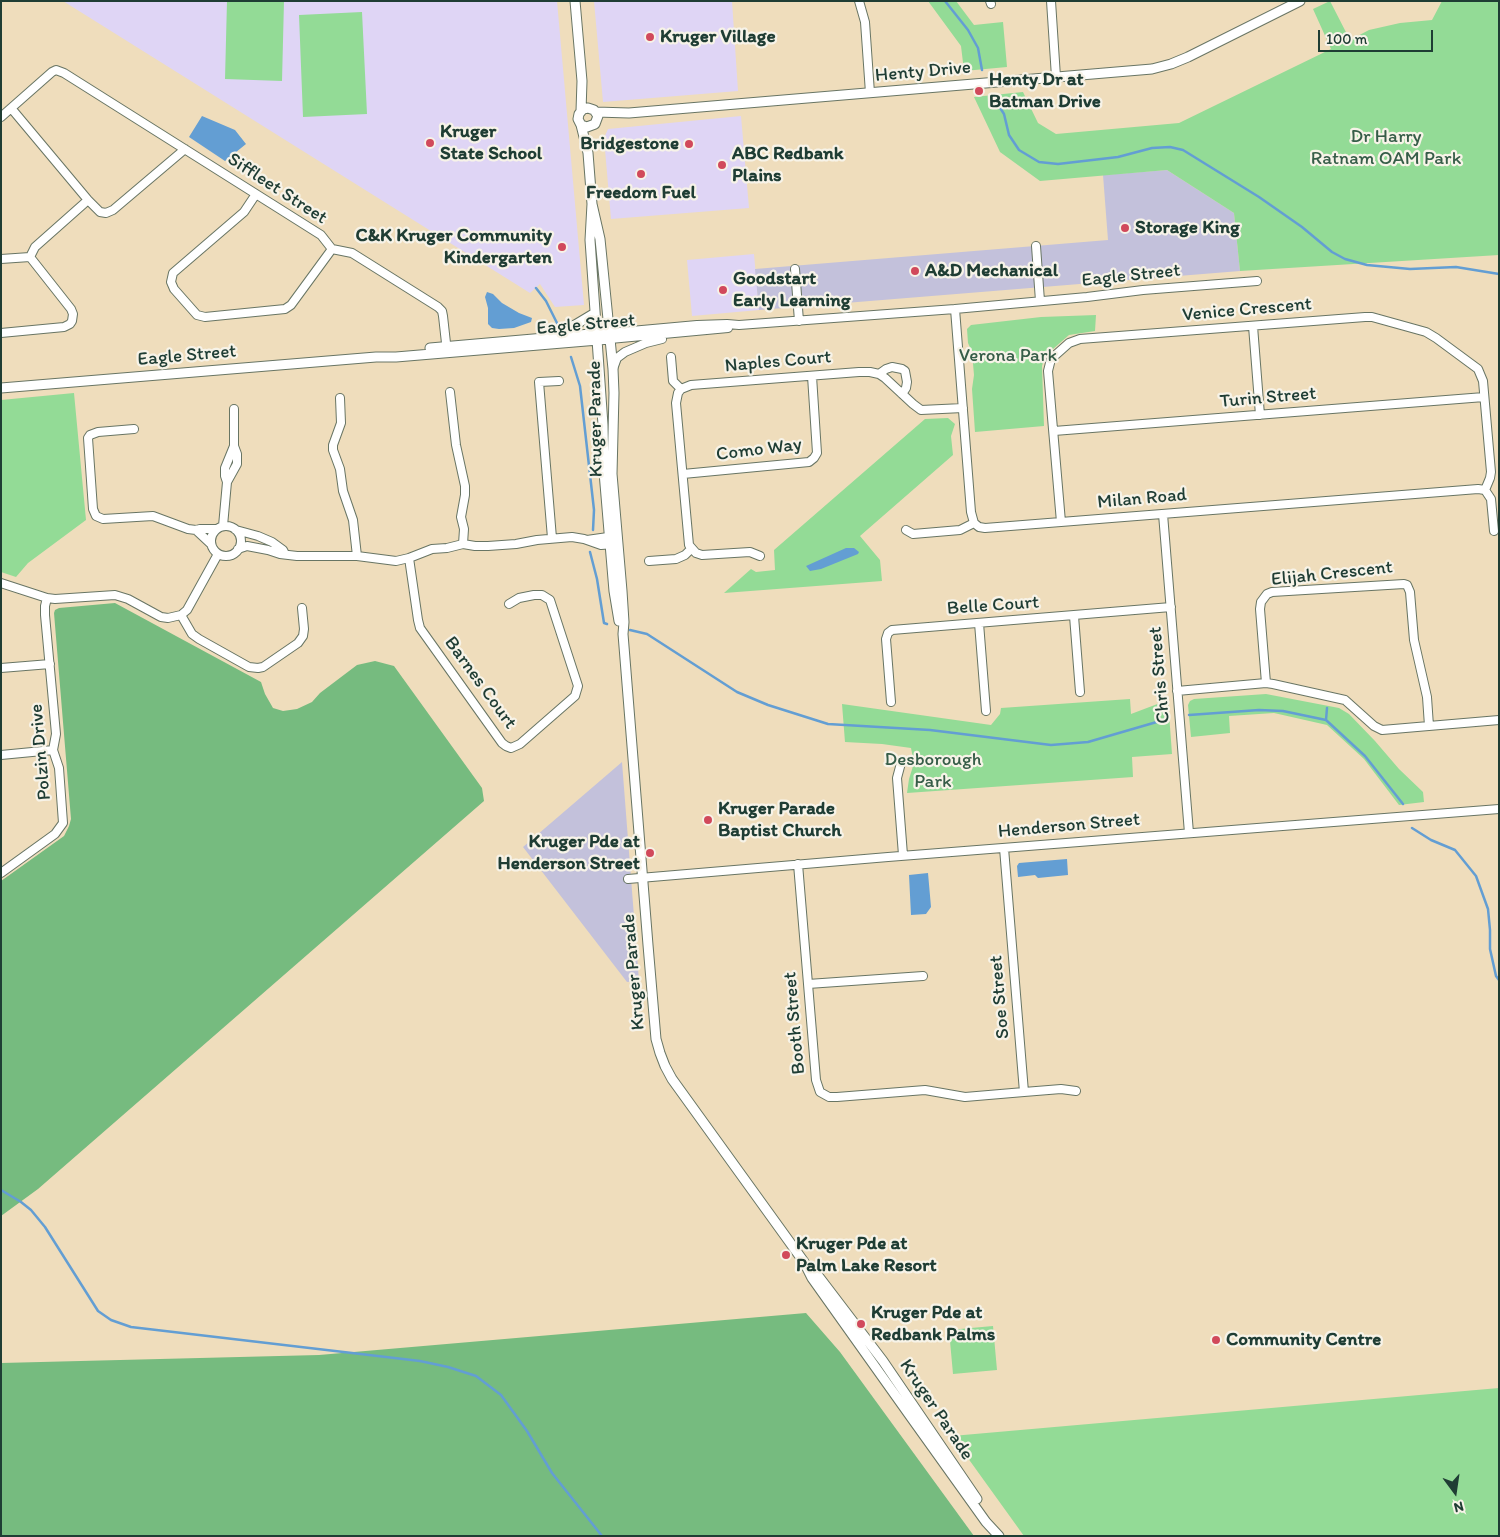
<!DOCTYPE html>
<html>
<head>
<meta charset="utf-8">
<style>
  body { margin:0 }
  #map { position:relative; width:1500px; height:1537px; overflow:hidden; background:#efddbc; font-family:Itim,sans-serif }
  canvas { display:block }
  .frame { position:absolute; inset:0; border:2px solid #1f3d34; pointer-events:none }
  .north { position:absolute; left:1430px; top:1467px; width:50px; height:50px; -webkit-text-stroke:4px #f7f3e8; paint-order:stroke; rotate:166deg; font-size:14px; font-weight:700; line-height:20px; text-align:center; color:#1f3d34 }
  .north::after { content:''; display:block; margin:auto; width:18px; height:22px; background:#1f3d34; clip-path:polygon(50% 0,100% 100%,50% 72%,0 100%) }
  .scale { position:absolute; left:1318px; top:30px; width:115px; height:22px; box-sizing:border-box; border:2px solid #1f3d34; border-top:0; padding-left:6px; font-size:15px; line-height:18px; white-space:nowrap; color:#1f3d34; -webkit-text-stroke:4px #f7f3e8; paint-order:stroke }
</style>
</head>
<body>
<div id="map">
<canvas width="1500" height="1537"></canvas>
<div class="frame"></div>
<div class="north">N</div>
<div class="scale">100 m</div>
</div>
<script>
const ctx = document.querySelector('canvas').getContext('2d');
ctx.lineJoin = 'round';
function fillPath(path, color) {
  ctx.fillStyle = color;
  ctx.fill(path, 'evenodd');
}
function shape(rows) {
  const path = new Path2D();
  for (const r of rows) {
    if (r.length === 3) {
      path.moveTo(r[0] + r[2], r[1]);
      path.arc(r[0], r[1], r[2], 0, 2 * Math.PI);
      continue;
    }
    path.moveTo(r[0], r[1]);
    for (let i = 2; i < r.length; i += 2) path.lineTo(r[i], r[i + 1]);
  }
  return path;
}
function strokePath(path, color, width, dash) {
  ctx.strokeStyle = color;
  ctx.lineWidth = width;
  ctx.lineCap = dash ? 'butt' : 'round';
  ctx.setLineDash(dash || []);
  ctx.stroke(path);
}
function write(font, color, halo, rows, align = 'center') {
  ctx.font = font + ' Itim,sans-serif';
  ctx.lineWidth = 4.5;
  ctx.setLineDash([]);
  ctx.textBaseline = 'middle';
  ctx.strokeStyle = halo;
  ctx.fillStyle = color;
  for (const [text, x, y, turn = 0] of rows) {
    ctx.save();
    ctx.translate(x, y);
    ctx.rotate((+turn || 0) * Math.PI / 180);
    ctx.textAlign = isNaN(turn) ? turn : align;
    if (halo) ctx.strokeText(text, 0, 0);
    ctx.fillText(text, 0, 0);
    ctx.restore();
  }
}
fillPath(shape([
  [63,1,557,1,584,305,555,307,540,284,530,293],
  [594,1,732,1,738,91,603,102],
  [741,116,749,208,611,219,604,138,608,129],
  [754,254,759,310,692,316,687,260]
]), '#dfd5f5');
fillPath(shape([
  [1167,170,1234,213,1240,271,759,310,755,269,1108,240,1103,175],
  [622,762,639,981,627,982,523,847]
]), '#c3c1db');
fillPath(shape([
  [227,1,284,1,282,81,225,79],
  [928,1,956,1,974,25,1003,22,1007,67,964,71,961,46],
  [1330,1,1350,40,1369,30,1400,23,1432,20,1442,1,1499,1,1499,255,1240,271,1234,213,1167,170,1040,181,1000,152,974,97,1023,92,1038,123,1056,134,1179,123,1331,49,1313,9],
  [362,12,367,114,303,117,299,15],
  [1096,315,1095,331,1069,335,1045,356,1042,366,1044,426,975,432,972,389,974,375,972,352,968,343,967,329,971,325,1041,317],
  [74,393,86,520,28,563,16,577,1,572,1,400],
  [948,418,955,424,951,436,953,455,860,536,880,560,882,581,724,593,751,569,756,572,775,570,774,550,925,419],
  [1266,694,1339,708,1349,714,1375,741,1399,769,1423,792,1424,802,1399,805,1364,759,1327,725,1274,713,1229,716,1230,733,1191,737,1188,705,1190,701,1194,699],
  [1130,699,1131,714,1168,700,1172,754,1132,757,1133,777,907,793,909,779,914,763,911,748,882,744,845,742,842,704,991,725,1000,714,1001,708],
  [993,1326,997,1370,953,1374,949,1330],
  [1499,1388,1499,1536,1024,1536,952,1436]
]), '#93db96');
fillPath(shape([
  [115,603,261,682,265,694,273,708,283,711,297,709,312,702,320,693,357,665,375,661,394,666,482,788,484,801,38,1189,1,1216,1,881,64,836,69,826,71,819,54,613,55,610,59,608],
  [806,1313,840,1352,974,1536,1,1536,1,1363,319,1355]
]), '#76bb7f');
fillPath(shape([
  [202,116,235,130,246,144,225,161,189,137],
  [487,292,493,294,502,303,519,313,532,318,531,322,514,328,499,329,492,328,488,324,488,308,485,297],
  [846,548,854,548,859,552,858,554,821,569,810,571,806,566],
  [1067,859,1068,875,1038,878,1035,875,1018,877,1017,866,1019,863],
  [928,873,931,907,926,914,911,915,909,875]
]), '#639ed3');
strokePath(shape([
  [945,1,968,30,978,48,982,70],
  [997,96,997,103,1004,114,1009,135,1019,150,1039,162,1058,164,1118,157,1152,148,1170,147,1183,150,1259,197,1302,227,1332,252,1345,259,1367,265,1410,269,1456,267,1499,274],
  [536,288,546,301,558,325],
  [571,357,580,386,594,510,593,530],
  [590,552,597,579,604,623,607,624],
  [630,630,647,634,737,692,768,705,828,724,930,730,1051,745,1088,742,1167,719],
  [1189,715,1259,710,1283,711,1326,720,1365,756,1403,804],
  [1326,720,1327,708],
  [1412,828,1431,840,1455,850,1476,876,1488,909,1490,930,1490,949,1496,976,1499,980],
  [1,1190,21,1202,31,1210,45,1227,98,1311,111,1320,131,1327,420,1361,448,1367,476,1376,501,1395,527,1431,552,1473,602,1536]
]), '#639ed3', 2.5);
const minor = shape([
  [859,1,865,22,870,93],
  [990,1,991,4],
  [1051,1,1056,77],
  [11,108,88,200,100,212,106,213,113,210,185,149],
  [1,117,52,72,56,70,64,73,321,235,332,249,352,253,438,307,442,311,443,316,447,352],
  [256,194,244,212,173,273,171,282,174,289,197,315,205,317,285,309,291,305,332,249],
  [1036,246,1040,301],
  [1,259,30,257,35,247,88,200],
  [795,269,799,321],
  [955,309,971,512,974,523,979,527,985,528,1478,489,1485,490,1491,499,1494,531],
  [1253,326,1260,415],
  [1,333,64,327,70,324,72,321,73,314,71,309,30,257],
  [609,333,697,325,727,324,739,325,955,309,1087,297,1143,290,1257,281],
  [610,339,728,328],
  [671,357,673,381,681,389],
  [613,369,617,358,625,352,646,343,662,339],
  [879,374,886,369,892,367,902,369,905,371,907,382,906,388,902,394],
  [450,392,456,445,465,486,465,495,461,517,464,529,463,544],
  [340,398,341,423,333,445,333,450,340,469,343,491,353,520,357,556],
  [134,429,98,432,90,435,88,438,93,509,96,516,103,519,153,516,188,529,196,530,200,529,216,529],
  [1054,431,1484,397],
  [683,474,809,462,814,458,817,453,812,376],
  [227,482,237,464,237,454,234,446,234,409],
  [1163,514,1189,833],
  [1061,522,1048,371,1051,359,1069,343,1080,339,1365,317,1372,317,1426,332,1436,338,1478,369,1483,381,1491,472,1490,478,1485,490],
  [226,541,15],
  [223,526,227,482,225,476,225,468,234,446],
  [196,530,211,544],
  [236,530,258,536,272,542,283,550,285,554],
  [906,530,913,534,960,530,974,523],
  [552,538,539,382,559,381],
  [587,540,615,536],
  [238,549,247,546,268,550,280,554,297,556,357,556,396,561,409,558,432,549,447,548,463,544,475,546,488,546,516,544,537,540,572,537,584,539,601,545,614,544],
  [760,556,750,552,702,555,696,553,689,545,676,403,678,393,681,389,691,385,859,372,870,372,879,374,885,378,913,404,921,410,963,408],
  [409,558,418,620,420,628,502,743,506,746,511,748,520,744,575,696,578,686,550,600,542,595,534,595,519,598,509,604],
  [649,561,676,559,685,555,691,549],
  [1,583,47,598,55,599,115,595,128,599,161,617,168,618,181,615,187,610,218,554],
  [181,615,192,634,199,639,249,667,258,668,263,667,298,643,303,636,304,629,302,608],
  [1074,616,1080,692],
  [979,623,986,711],
  [1,668,50,664],
  [1266,683,1260,609,1261,602,1267,594,1272,592,1404,584,1407,585,1410,592,1414,640,1427,697,1429,726],
  [1177,691,1266,683,1273,684,1345,700,1374,726,1382,730,1499,720],
  [891,702,886,639,888,633,892,630,1171,607],
  [1,755,53,750],
  [901,763,897,778,903,855],
  [1004,848,1024,1092,1061,1089,1076,1091],
  [798,864,816,1080,820,1092,829,1097,837,1097,925,1090,965,1097,1024,1092],
  [1,873,55,834,63,823,59,768,53,750,56,734,45,615,45,606,47,598],
  [628,879,888,857,1499,809],
  [808,984,923,976]
]);
const tertiary = shape([
  [575,1,582,81,581,111],
  [596,112,629,113,1152,69,1171,64,1188,57,1300,1],
  [581,125,587,127,595,124,598,116,594,110,588,108,583,109,579,114,578,119,581,125,588,153,592,204,590,240,603,425,604,472,614,591,619,621],
  [592,204,600,239,613,369,614,393,612,474,622,591,624,622,623,634,648,945,656,1039,660,1053,665,1066,672,1079,804,1262,812,1278,913,1420,986,1522,999,1536],
  [552,335,575,325,595,313],
  [430,348,602,333],
  [1,388,376,357,396,357,610,339],
  [816,1273,883,1361,977,1499]
]);
strokePath(minor, '#687564', 10);
strokePath(tertiary, '#687564', 11);
strokePath(minor, '#fff', 8);
strokePath(tertiary, '#fff', 9);
for (const [x, y, r, color] of [
  [650,37,5,"#d1495b"],
  [979,91,5,"#d1495b"],
  [430,143,5,"#d1495b"],
  [689,144,5,"#d1495b"],
  [722,165,5,"#d1495b"],
  [641,174,5,"#d1495b"],
  [1125,228,5,"#d1495b"],
  [562,247,5,"#d1495b"],
  [915,271,5,"#d1495b"],
  [723,290,5,"#d1495b"],
  [708,820,5,"#d1495b"],
  [650,853,5,"#d1495b"],
  [786,1255,5,"#d1495b"],
  [861,1324,5,"#d1495b"],
  [1216,1340,5,"#d1495b"]
]) {
  const dot = new Path2D();
  dot.arc(x, y, r, 0, 2 * Math.PI);
  ctx.fillStyle = color;
  ctx.fill(dot);
  strokePath(dot, '#f7f3e8', 2);
}
write('bold 19px', '#1f3d34', '#f7f3e8', [
  ["Kruger Village",660,37],
  ["Henty Dr at",989,80],
  ["Batman Drive",989,102],
  ["Kruger",440,132],
  ["State School",440,154],
  ["Bridgestone",679,144,"right"],
  ["ABC Redbank",732,154],
  ["Plains",732,176],
  ["Freedom Fuel",641,193,"center"],
  ["Storage King",1135,228],
  ["C&K Kruger Community",552,236,"right"],
  ["Kindergarten",552,258,"right"],
  ["A&D Mechanical",925,271],
  ["Goodstart",733,279],
  ["Early Learning",733,301],
  ["Kruger Parade",718,809],
  ["Baptist Church",718,831],
  ["Kruger Pde at",640,842,"right"],
  ["Henderson Street",640,864,"right"],
  ["Kruger Pde at",796,1244],
  ["Palm Lake Resort",796,1266],
  ["Kruger Pde at",871,1313],
  ["Redbank Palms",871,1335],
  ["Community Centre",1226,1340]
], 'left');
write('19px', '#1f3d34', '#f7f3e8', [
  ["Henty Drive",923,72,-5],
  ["Siffleet Street",277,189,33],
  ["Eagle Street",1131,276,-6],
  ["Venice Crescent",1247,310,-5],
  ["Eagle Street",586,325,-5],
  ["Eagle Street",187,356,-5],
  ["Naples Court",778,362,-5],
  ["Turin Street",1268,398,-5],
  ["Kruger Parade",596,419,-91],
  ["Como Way",759,450,-7],
  ["Milan Road",1142,499,-5],
  ["Elijah Crescent",1332,574,-6],
  ["Belle Court",993,606,-4],
  ["Chris Street",1160,675,-95],
  ["Barnes Court",480,683,54],
  ["Polzin Drive",41,752,-95],
  ["Henderson Street",1069,826,-5],
  ["Kruger Parade",634,972,-95],
  ["Soe Street",1000,997,-95],
  ["Booth Street",795,1023,-95],
  ["Kruger Parade",936,1410,56]
]);
write('19px', '#365d48', '#f7f3e8', [
  ["Dr Harry",1386,137],
  ["Ratnam OAM Park",1386,159],
  ["Verona Park",1008,356],
  ["Desborough",933,760],
  ["Park",933,782]
]);
</script>
</body>
</html>
